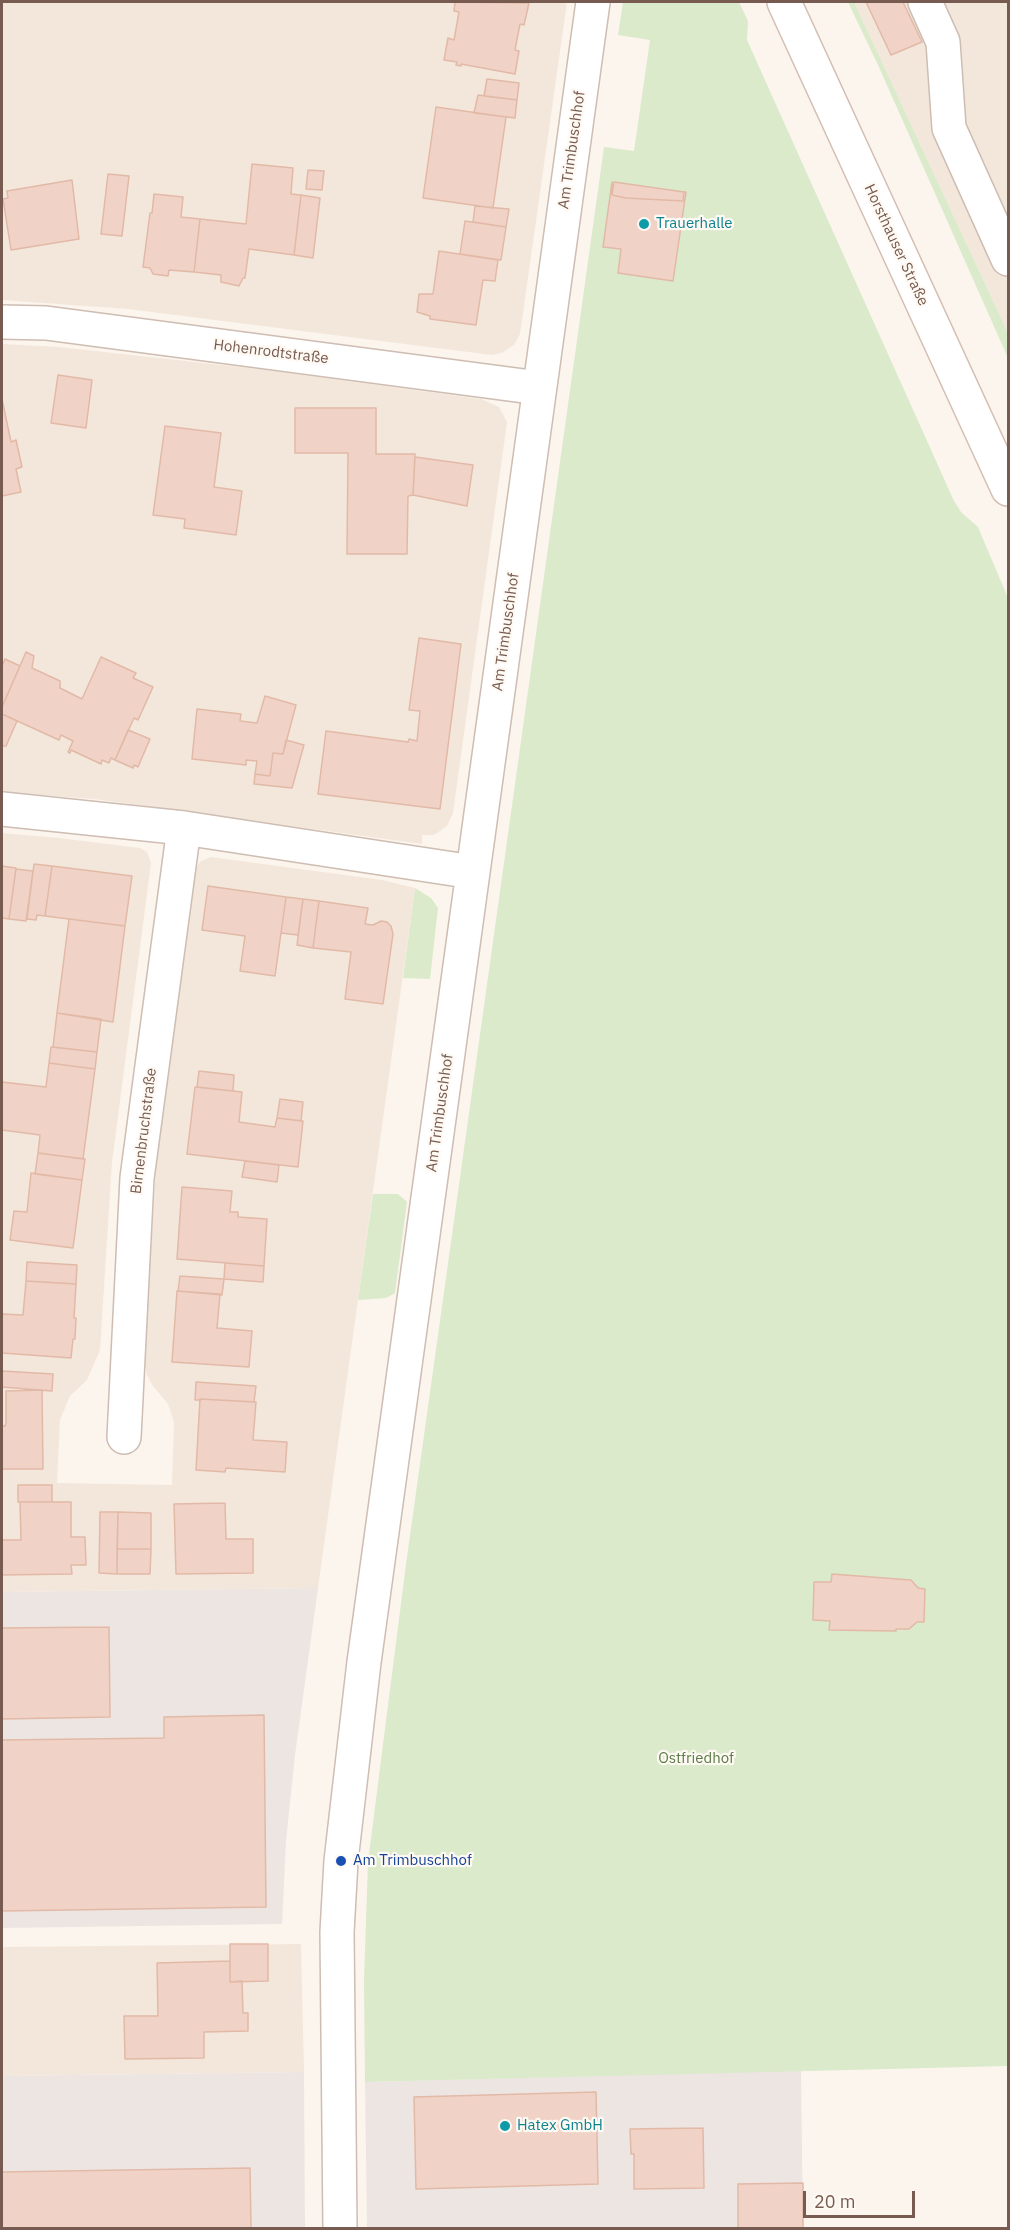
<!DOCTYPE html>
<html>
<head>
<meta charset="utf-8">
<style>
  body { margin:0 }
  #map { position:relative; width:1010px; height:2230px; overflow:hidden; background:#fcf5ed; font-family:"IBM Plex Sans",sans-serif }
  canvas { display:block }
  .frame { position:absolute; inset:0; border:3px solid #775b50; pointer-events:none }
  .scale { position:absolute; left:803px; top:2191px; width:112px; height:27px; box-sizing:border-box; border:3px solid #775b50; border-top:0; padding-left:8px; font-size:18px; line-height:21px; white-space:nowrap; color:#775b50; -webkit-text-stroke:4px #fef9f3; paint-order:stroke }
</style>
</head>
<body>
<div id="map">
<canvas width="1010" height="2230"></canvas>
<div class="frame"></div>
<div class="scale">20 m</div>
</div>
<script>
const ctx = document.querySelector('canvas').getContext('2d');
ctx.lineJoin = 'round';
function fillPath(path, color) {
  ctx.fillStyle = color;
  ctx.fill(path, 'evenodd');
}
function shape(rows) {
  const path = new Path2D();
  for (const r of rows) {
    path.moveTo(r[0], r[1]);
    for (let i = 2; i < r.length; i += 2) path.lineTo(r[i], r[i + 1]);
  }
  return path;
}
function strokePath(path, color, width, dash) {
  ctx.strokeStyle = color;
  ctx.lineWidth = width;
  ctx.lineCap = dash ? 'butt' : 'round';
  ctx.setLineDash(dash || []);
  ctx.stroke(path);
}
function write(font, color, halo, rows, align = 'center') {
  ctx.font = font + ' "IBM Plex Sans",sans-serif';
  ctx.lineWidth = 4.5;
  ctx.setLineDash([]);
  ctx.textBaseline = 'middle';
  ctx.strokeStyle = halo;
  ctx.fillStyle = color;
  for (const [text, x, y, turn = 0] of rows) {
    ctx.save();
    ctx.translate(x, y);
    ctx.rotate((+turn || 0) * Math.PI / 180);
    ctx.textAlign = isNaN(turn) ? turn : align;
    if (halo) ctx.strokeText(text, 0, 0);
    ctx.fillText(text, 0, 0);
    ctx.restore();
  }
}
fillPath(shape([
  [2,2,567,2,520,334,514,345,502,353,492,355,128,309,2,300],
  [854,2,1008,2,1008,333],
  [2,344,59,347,267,370,481,399,499,407,507,422,453,813,447,826,434,835,422,835,422,844,94,799,2,792],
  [2,833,59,838,140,848,147,852,151,863,112,1162,100,1350,87,1380,70,1396,60,1420,57,1483,172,1485,174,1422,168,1404,153,1386,147,1375,144,1359,156,1167,195,872,197,866,201,861,211,857,382,880,415,888,318,1588,2,1592],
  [301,1944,304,2072,2,2076,2,1947]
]), '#f3e7db');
fillPath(shape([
  [318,1588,295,1755,286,1841,282,1924,2,1928,2,1592],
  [801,2070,803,2228,367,2228,365,2082],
  [304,2072,305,2228,2,2228,2,2076]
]), '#ece5e1');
fillPath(shape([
  [623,2,739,2,748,21,747,40,954,501,961,512,978,527,1008,598,1008,2066,365,2082,364,1980,368,1862,406,1564,604,147,634,151,650,40,618,35],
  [848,2,854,2,1008,333,1008,358,878,65],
  [415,888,431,898,438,908,430,979,403,978],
  [373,1194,398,1194,407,1202,395,1293,386,1298,358,1300]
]), '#daeacb');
const building = shape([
  [455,2,529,3,524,25,520,24,515,50,519,51,515,74,461,64,461,66,456,65,457,62,444,60,448,38,454,40,459,12,454,11,455,2],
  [866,2,903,2,922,42,891,55,866,2],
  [487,79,519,83,517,100,484,96,487,79],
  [478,95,517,100,515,118,474,113,478,95],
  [436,107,506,117,493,208,423,198,436,107],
  [252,164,293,168,291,194,301,195,294,255,249,249,245,278,243,278,239,286,221,282,221,275,194,272,200,219,246,224,252,164],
  [308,170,324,171,322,190,306,189,308,170],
  [108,174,129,176,122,236,101,234,108,174],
  [72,180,79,239,11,250,3,199,8,198,7,191,72,180],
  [612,182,612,195,626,198,683,201,684,192,686,192,673,281,618,273,621,249,603,247,612,182],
  [614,182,684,192,683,201,626,198,612,195,614,182],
  [154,194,183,197,181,217,200,219,194,272,169,270,168,276,153,274,150,268,143,267,150,213,152,213,154,194],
  [301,195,320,198,313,258,294,255,301,195],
  [475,206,509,209,506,227,473,222,475,206],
  [465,221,506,227,501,260,460,254,465,221],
  [439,251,498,260,495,281,483,280,476,325,430,319,430,316,417,312,419,294,433,294,439,251],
  [58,375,92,380,86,428,51,423,58,375],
  [2,399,11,442,16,440,22,467,16,469,21,492,2,496,2,399],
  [295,408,376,408,376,454,415,454,413,495,408,496,407,554,347,554,348,453,295,453,295,408],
  [165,426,221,433,214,487,242,491,236,535,184,528,185,519,153,515,165,426],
  [415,457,473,465,467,506,413,495,415,457],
  [419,638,461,644,440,809,318,794,326,731,408,742,409,739,417,741,420,711,409,710,419,638],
  [26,652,34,656,32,668,60,681,60,688,82,699,101,657,136,673,133,678,153,687,138,720,134,718,115,760,111,758,109,763,102,760,101,764,71,750,70,753,68,752,73,741,61,735,59,740,2,714,2,707,26,652],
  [5,659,20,666,2,707,2,666,5,659],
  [265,696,296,705,283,754,273,753,270,776,255,774,257,761,246,760,246,765,192,759,197,709,241,714,240,721,257,723,265,696],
  [2,714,17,721,6,746,2,746,2,714],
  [128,730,150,739,138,767,134,765,133,768,115,760,128,730],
  [286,740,304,745,292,788,254,784,255,774,270,776,273,753,283,754,286,740],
  [34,864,52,866,45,916,37,915,36,920,27,919,34,864],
  [2,866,16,868,9,919,2,918,2,866],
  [52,866,132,876,125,926,45,916,52,866],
  [16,869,33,871,26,921,9,919,16,869],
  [208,886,286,897,275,976,240,971,245,936,202,930,208,886],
  [286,897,303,899,298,935,281,933,286,897],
  [303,899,319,901,313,948,297,945,303,899],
  [319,901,368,908,365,924,373,925,381,921,387,922,391,926,393,934,383,1004,345,999,351,952,313,948,319,901],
  [69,919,125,926,113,1022,57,1013,69,919],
  [57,1013,101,1019,97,1052,53,1047,57,1013],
  [51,1047,97,1052,95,1069,49,1063,51,1047],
  [49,1063,95,1069,83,1159,38,1153,40,1135,2,1130,2,1082,46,1087,49,1063],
  [199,1071,234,1075,233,1091,197,1087,199,1071],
  [195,1087,242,1092,239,1122,275,1127,277,1118,303,1121,298,1167,187,1154,195,1087],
  [280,1099,303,1102,301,1121,277,1118,280,1099],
  [38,1153,85,1159,82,1180,35,1174,38,1153],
  [245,1161,279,1165,277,1182,242,1177,245,1161],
  [31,1173,82,1180,73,1248,10,1240,14,1211,27,1212,31,1173],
  [182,1187,232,1191,230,1212,238,1212,238,1217,267,1219,264,1266,177,1259,182,1187],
  [27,1262,77,1265,76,1284,26,1281,27,1262],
  [225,1263,264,1266,263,1282,224,1279,225,1263],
  [180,1276,224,1279,222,1295,178,1291,180,1276],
  [26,1281,76,1284,74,1318,76,1318,75,1339,73,1339,71,1358,2,1353,2,1314,23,1315,26,1281],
  [177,1291,220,1294,217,1328,252,1331,249,1367,172,1362,177,1291],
  [2,1371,53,1374,52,1391,2,1387,2,1371],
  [196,1382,256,1386,254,1402,200,1399,201,1400,195,1400,196,1382],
  [42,1390,43,1469,2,1469,2,1426,5,1426,6,1423,6,1391,42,1390],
  [200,1399,256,1402,253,1440,287,1442,285,1472,226,1468,225,1472,196,1470,200,1399],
  [18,1485,52,1485,52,1502,18,1502,18,1485],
  [20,1502,71,1502,71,1537,85,1537,86,1565,71,1565,72,1574,2,1575,2,1540,21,1540,20,1502],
  [225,1503,226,1539,253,1539,253,1573,176,1574,174,1504,225,1503],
  [100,1512,118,1512,117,1574,99,1573,100,1512],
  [118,1512,151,1513,151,1549,117,1549,118,1512],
  [117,1549,151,1549,150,1574,117,1574,117,1549],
  [832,1574,911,1580,918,1588,925,1589,924,1622,917,1622,909,1629,896,1629,896,1631,829,1630,830,1621,813,1620,814,1582,831,1582,832,1574],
  [109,1627,110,1717,2,1719,2,1628,109,1627],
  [264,1715,266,1907,2,1911,2,1740,164,1738,164,1717,264,1715],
  [230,1944,268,1944,268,1981,230,1982,230,1944],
  [230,1961,230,1982,242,1981,243,2013,248,2013,248,2031,204,2032,204,2058,125,2059,124,2016,158,2016,157,1963,230,1961],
  [596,2092,598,2184,416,2189,414,2097,596,2092],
  [703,2128,704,2188,634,2189,634,2154,631,2154,630,2129,703,2128],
  [250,2168,251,2228,2,2228,2,2172,250,2168],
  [803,2183,803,2228,738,2228,738,2184,803,2183]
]);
fillPath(building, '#f0d3c6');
strokePath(building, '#e2b9a7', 1.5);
const street = shape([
  [925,2,943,42,949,128,1008,259],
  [2,322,46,323,539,388],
  [2,809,184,828,473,872],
  [124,1437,137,1178,184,828],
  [340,2228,337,1932,341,1861,352,1766,364,1662,593,2]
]);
const secondary = shape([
  [784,2,1008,489]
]);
strokePath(street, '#cebdb2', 36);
strokePath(secondary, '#d4beb2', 36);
strokePath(street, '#fff', 33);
strokePath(secondary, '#fff', 33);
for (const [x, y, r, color] of [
  [644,224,6,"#0f9aa8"],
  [341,1861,6,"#1a4fb4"],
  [505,2126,6,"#0f9aa8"]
]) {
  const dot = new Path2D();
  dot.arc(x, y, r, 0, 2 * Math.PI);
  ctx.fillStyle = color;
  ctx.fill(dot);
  strokePath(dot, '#fef9f3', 2);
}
write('15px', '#775b50', '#fef9f3', [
  ["Am Trimbuschhof",572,150,-82],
  ["Horsthauser Straße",896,245,65],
  ["Hohenrodtstraße",271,352,7],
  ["Am Trimbuschhof",506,632,-82],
  ["Am Trimbuschhof",440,1113,-82],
  ["Birnenbruchstraße",144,1131,-83]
]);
write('15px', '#0d838f', '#fef9f3', [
  ["Trauerhalle",656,224],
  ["Hatex GmbH",517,2126]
], 'left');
write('15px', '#5b7c48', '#fef9f3', [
  ["Ostfriedhof",696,1759]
]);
write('15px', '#164399', '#fef9f3', [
  ["Am Trimbuschhof",353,1861]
], 'left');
</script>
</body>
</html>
